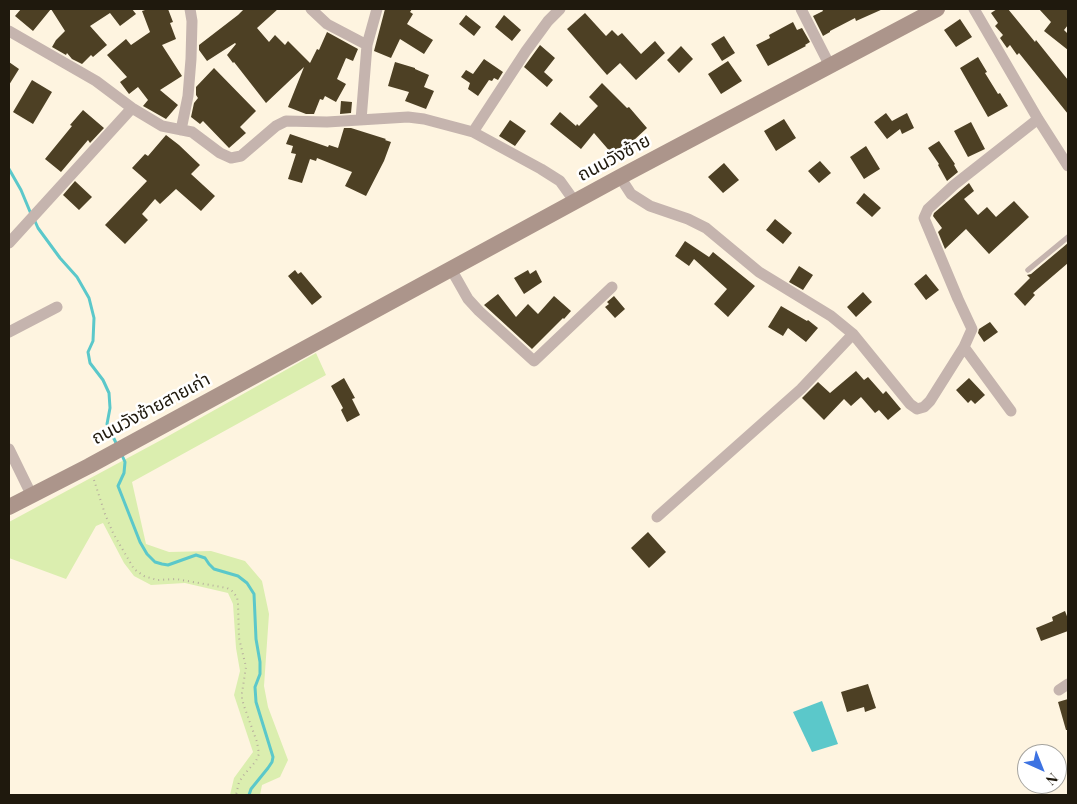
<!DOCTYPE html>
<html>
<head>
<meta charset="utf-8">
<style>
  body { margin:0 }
  #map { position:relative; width:1077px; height:804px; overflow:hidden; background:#fef4e0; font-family:"Playfair Display",serif }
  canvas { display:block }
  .frame { position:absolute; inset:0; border:10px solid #1f190d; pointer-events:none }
  .north { position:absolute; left:1017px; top:744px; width:50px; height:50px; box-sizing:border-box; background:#fff; border:1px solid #a5a39e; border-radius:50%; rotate:136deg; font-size:14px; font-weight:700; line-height:20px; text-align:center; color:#1f190d }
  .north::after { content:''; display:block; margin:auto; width:18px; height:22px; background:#3d73e2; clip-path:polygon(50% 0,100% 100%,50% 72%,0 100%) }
</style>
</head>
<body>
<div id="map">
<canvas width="1077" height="804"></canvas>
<div class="frame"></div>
<div class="north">N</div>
</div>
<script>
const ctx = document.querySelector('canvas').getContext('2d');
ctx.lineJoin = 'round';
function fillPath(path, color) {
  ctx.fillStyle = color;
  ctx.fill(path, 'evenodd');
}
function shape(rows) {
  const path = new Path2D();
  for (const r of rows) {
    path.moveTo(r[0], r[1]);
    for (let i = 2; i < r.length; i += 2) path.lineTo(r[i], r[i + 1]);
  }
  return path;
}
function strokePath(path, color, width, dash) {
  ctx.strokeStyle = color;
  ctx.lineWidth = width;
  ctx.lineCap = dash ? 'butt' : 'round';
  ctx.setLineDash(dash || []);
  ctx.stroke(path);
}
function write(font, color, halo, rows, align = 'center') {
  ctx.font = font + ' "Playfair Display","Noto Sans Thai",serif';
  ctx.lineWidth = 5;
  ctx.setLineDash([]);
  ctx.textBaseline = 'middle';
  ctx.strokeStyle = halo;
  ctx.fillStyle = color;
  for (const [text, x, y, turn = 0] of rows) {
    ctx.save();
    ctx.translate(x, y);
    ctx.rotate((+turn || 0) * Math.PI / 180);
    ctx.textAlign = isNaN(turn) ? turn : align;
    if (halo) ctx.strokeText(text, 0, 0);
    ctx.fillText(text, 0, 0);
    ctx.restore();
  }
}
fillPath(shape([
  [316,353,326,375,132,482,146,544,169,552,211,551,245,561,262,581,269,614,264,686,268,707,288,760,280,777,262,785,260,795,230,795,234,778,253,752,234,695,240,671,236,648,233,604,228,593,185,583,151,585,134,576,124,563,103,523,96,526,66,579,9,558,9,522,163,439]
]), '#dbeeaf');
fillPath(shape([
  [822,701,838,744,812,752,793,712]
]), '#5bc8ca');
strokePath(shape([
  [9,169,21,190,31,214],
  [34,219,38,228,60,258,77,277,89,298,94,318,93,341,88,352,90,363,103,380,109,393,110,408,107,424,117,445],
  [121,453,125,462,124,473,118,486,140,542,147,554,155,562,162,564,168,565,196,555,205,558,209,564,214,569,238,576,247,583,254,594,256,639,260,662,260,674,255,687,256,702,273,757,272,762,268,768,251,789,249,795]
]), '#5bc8ca', 3);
fillPath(shape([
  [21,9,132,9,136,14,120,26,110,13,90,26,107,45,93,57,91,55,82,64,72,59,67,53,66,55,52,47,56,40,65,31,51,9,33,31,15,16],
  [148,9,168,9,173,22,170,23,176,39,162,45,182,76,160,90,178,105,166,119,143,106,148,100,138,87,129,94,120,82,127,77,107,55,126,39,131,45,150,32,142,11],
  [244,9,278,9,257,28,269,42,275,35,285,45,288,41,310,63,317,49,319,50,327,32,358,49,353,61,346,58,337,79,346,84,336,102,325,96,323,100,320,99,314,114,306,114,288,107,304,67,266,103,234,62,233,63,227,55,236,44,235,43,207,61,199,50,199,45,238,15],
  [385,9,412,9,410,12,413,14,407,24,433,40,424,54,400,39,391,58,374,51],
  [822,9,883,9,856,21,855,18,830,31,830,32,823,36,813,16,823,11],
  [997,9,1008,9,1035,42,1036,40,1068,80,1068,114,1019,53,1017,55,1010,45,1007,48,1000,38,1003,35,995,26,998,23,991,13],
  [1039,9,1068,9,1068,25,1064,30,1068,34,1068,50,1044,31,1051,22],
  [585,13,606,36,612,30,618,36,622,33,641,54,655,41,665,53,636,80,620,63,607,75,567,29],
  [466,15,481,27,474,36,459,24],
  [504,15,521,30,512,41,495,27],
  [960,19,972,37,956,47,944,30],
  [793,22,797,30,802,28,810,42,805,45,806,46,768,66,756,45,770,38,769,35],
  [724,36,735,53,722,61,711,44],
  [540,45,555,58,544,72,553,80,547,87,524,67],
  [681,46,693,59,679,73,667,60],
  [978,57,987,72,985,73,998,94,1000,93,1008,106,988,117,960,68],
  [484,59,503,72,498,80,494,78,492,81,489,80,478,96,468,89,470,83,461,77,466,70,473,74],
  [728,61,742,81,721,94,708,74],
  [9,62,19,69,9,85],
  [395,62,415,68,415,69,429,75,424,87,434,91,426,109,405,101,409,92,388,86],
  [214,68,256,111,240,127,246,133,229,148,203,121,200,124,191,117,194,103,198,98,196,95,196,87],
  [32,80,52,92,33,124,13,112],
  [602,83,627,108,629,107,647,128,633,141,631,139,613,155,594,133,581,149,550,124,560,112,576,126,577,124,579,126,598,106,589,97],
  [341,101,352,102,351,113,340,114],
  [83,110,104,128,90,143,88,140,61,172,45,159,72,126,70,125],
  [886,113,892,121,907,113,914,128,902,134,900,129,887,139,874,122],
  [784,119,796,138,776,151,764,131],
  [510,120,526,131,515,146,499,136],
  [971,122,985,149,968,157,954,131],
  [344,128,351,128,386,139,385,140,391,142,384,161,366,196,345,186,352,172,317,158,316,161,310,159,302,183,288,179,296,154,291,153,293,146,286,144,290,134,328,147,329,145,338,148],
  [166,135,179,145,200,165,191,174,215,196,201,211,176,189,160,204,155,199,142,214,148,220,125,244,105,225,147,181,132,168,145,154,148,156],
  [939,141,955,164,954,165,958,172,947,181,938,165,939,164,928,148],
  [866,146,880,169,864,179,850,157],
  [820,161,831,173,819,183,808,171],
  [724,163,739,180,723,193,708,177],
  [75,181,92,197,79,210,63,195],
  [969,183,974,191,964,199,978,215,987,207,996,217,1014,201,1029,217,989,254,966,229,945,249,938,232,942,228,933,216,934,213],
  [864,193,881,208,872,217,856,203],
  [775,219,792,233,783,244,766,230],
  [685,241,709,257,713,252,755,286,728,317,714,304,727,289,694,259,689,266,675,256],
  [1068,243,1068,263,1033,293,1035,295,1025,306,1014,294,1030,278,1027,275,1031,274],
  [799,266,813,275,803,290,789,282],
  [295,270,298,274,301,272,322,297,312,305,288,276],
  [528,270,530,274,536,270,542,282,524,294,514,278],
  [926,274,939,290,926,300,914,284],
  [863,292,872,302,856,317,847,307],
  [498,294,516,317,528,304,538,314,554,296,571,311,564,319,563,318,532,349,484,305],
  [614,296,625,309,615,318,605,307,609,304,607,302],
  [781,306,807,321,808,320,818,328,806,342,788,328,783,336,768,327],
  [990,322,998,332,984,342,978,333,979,329],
  [856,371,864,380,868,377,883,394,886,391,901,409,888,420,879,410,875,413,861,397,851,406,844,399,824,420,802,398,818,382,830,393],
  [344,378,355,398,352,399,360,415,347,422,341,410,343,408,331,386],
  [969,378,985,395,975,404,971,400,968,403,956,390],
  [648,532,666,552,649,568,631,548],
  [1065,611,1068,619,1068,631,1041,641,1036,628,1053,621,1052,617],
  [868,684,876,708,865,712,864,707,847,712,841,692],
  [1068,699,1068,730,1066,730,1058,702]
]), '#4d4024');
strokePath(shape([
  [94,480,105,514,113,533,134,569,144,576,157,580,176,579,227,588,232,591,237,597,238,604,239,638,246,667,242,693,242,699,244,706,257,742,259,754,256,761,243,776,239,782,236,795]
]), '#b7ae9d', 2, [1, 4]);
strokePath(shape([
  [1028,270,1068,237]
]), '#c5b4ae', 5.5);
strokePath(shape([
  [311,9,327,24,367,45],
  [801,9,830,66],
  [974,9,1038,119,1068,166],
  [9,31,96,81,132,108,162,126,192,132,220,153,231,158,241,156,276,126,286,121,327,122,408,117,424,119,473,132,541,169,560,181,575,202],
  [361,120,367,45,377,9],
  [181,130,188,96,191,59,192,21,190,9],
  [473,132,526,51,548,21,560,9],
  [620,177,631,194,650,206,688,219,706,228,759,272,831,316,853,334,910,404,917,409,924,407,930,401,964,347,972,329,958,299,924,218,928,209,954,185,1038,119],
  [9,243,132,108],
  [451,269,468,299,479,311,534,361,612,287],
  [9,332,57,307],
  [964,347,1011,411],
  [9,449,32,496],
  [657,517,801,389,853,334],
  [1059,690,1068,684]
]), '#c5b4ae', 11);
strokePath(shape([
  [9,507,89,466,620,177,937,9]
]), '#ac958b', 16);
write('18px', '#1f190d', '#fff', [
  ["ถนนวังซ้าย",614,158,-28],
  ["ถนนวังซ้ายสายเก่า",151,409,-28]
]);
</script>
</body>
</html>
